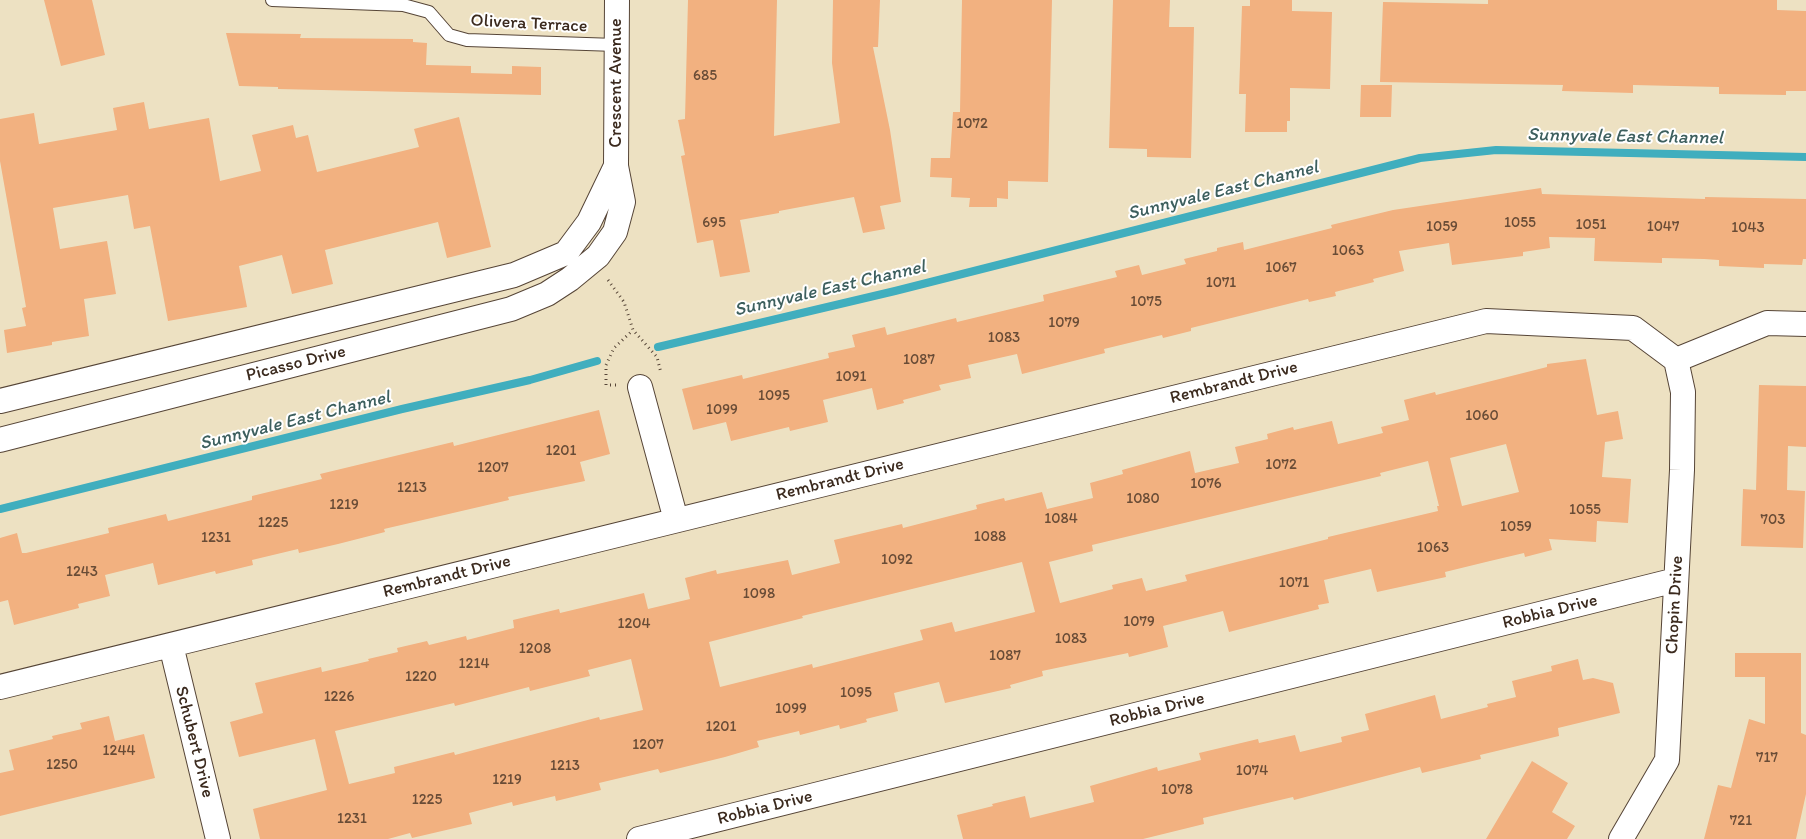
<!DOCTYPE html>
<html>
<head>
<meta charset="utf-8">
<style>
  body { margin:0 }
  canvas { display:block; background:#ede1c2 }
</style>
</head>
<body>
<canvas width="1806" height="839"></canvas>
<script>
const ctx = document.querySelector('canvas').getContext('2d');
ctx.lineJoin = 'round';
function shape(rows) {
  const path = new Path2D();
  for (const r of rows) {
    path.moveTo(r[0], r[1]);
    for (let i = 2; i < r.length; i += 2) path.lineTo(r[i], r[i + 1]);
  }
  return path;
}
function strokePath(path, color, width, dash) {
  ctx.strokeStyle = color;
  ctx.lineWidth = width;
  ctx.lineCap = dash ? 'butt' : 'round';
  ctx.setLineDash(dash || []);
  ctx.stroke(path);
}
function fillPath(path, color) {
  ctx.fillStyle = color;
  ctx.fill(path, 'evenodd');
}
function write(font, color, halo, rows, align = 'center') {
  ctx.font = font + ' Itim,sans-serif';
  ctx.lineWidth = 4;
  ctx.setLineDash([]);
  ctx.textBaseline = 'middle';
  ctx.strokeStyle = halo;
  ctx.fillStyle = color;
  for (const [text, x, y, turn = 0] of rows) {
    ctx.save();
    ctx.translate(x, y);
    ctx.rotate((+turn || 0) * Math.PI / 180);
    ctx.textAlign = isNaN(turn) ? turn : align;
    if (halo) ctx.strokeText(text, 0, 0);
    ctx.fillText(text, 0, 0);
    ctx.restore();
  }
}
strokePath(shape([
  [658,347,895,291,1420,158,1496,150,1806,157],
  [0,509,402,409,530,380,597,361]
]), '#40aebe', 8);
fillPath(shape([
  [44,0,92,0,105,55,61,66],
  [688,0,777,0,774,136,840,123,832,63,833,0,880,0,878,47,873,47,890,130,901,202,880,206,885,229,863,233,854,197,779,211,779,213,740,220,750,272,720,277,713,240,697,243,681,156,685,155,678,120,685,119],
  [962,0,1052,0,1048,182,1008,181,1008,199,997,198,997,207,969,207,970,198,951,197,952,178,930,177,931,158,950,158,953,112,960,112],
  [1113,0,1170,0,1169,27,1194,27,1191,158,1147,157,1147,149,1109,148],
  [1250,0,1292,0,1292,11,1332,12,1330,89,1290,88,1290,121,1287,121,1287,132,1245,132,1246,94,1239,94,1242,6,1250,6],
  [1488,0,1777,0,1777,10,1806,11,1806,91,1786,91,1786,95,1719,94,1719,87,1633,85,1633,93,1562,91,1563,85,1380,82,1383,2,1488,4],
  [226,33,301,34,300,38,413,39,413,42,427,43,426,65,471,66,471,73,512,74,512,66,541,67,541,95,278,89,278,87,239,86],
  [1361,85,1392,85,1391,117,1360,117],
  [144,102,149,129,209,118,220,181,261,171,252,135,293,125,296,138,308,135,317,172,419,147,414,129,459,117,491,247,447,258,438,222,325,250,333,284,292,294,282,255,239,266,247,307,168,321,150,226,134,229,128,195,53,208,60,249,107,241,116,294,84,299,89,336,52,342,52,345,7,353,4,330,26,326,22,308,26,307,0,161,0,119,34,113,39,144,117,130,113,108],
  [1541,188,1542,194,1705,199,1705,197,1806,199,1806,259,1803,259,1802,265,1764,264,1764,268,1719,266,1719,260,1704,259,1662,258,1662,263,1594,261,1595,238,1549,237,1550,248,1523,252,1523,256,1452,265,1449,243,1399,251,1404,271,1373,279,1374,282,1335,292,1336,296,1309,302,1308,299,1191,328,1191,331,1163,338,1162,335,1104,349,1105,353,1022,374,1017,354,968,365,971,378,939,385,941,390,903,400,904,403,877,410,872,388,823,400,828,422,790,431,789,427,731,441,726,422,693,430,682,389,742,375,743,379,829,358,828,353,855,347,852,335,885,327,887,335,956,318,957,322,1044,301,1043,295,1117,277,1115,271,1139,265,1142,275,1186,264,1184,259,1217,251,1217,248,1243,242,1244,250,1332,228,1331,225,1393,210],
  [1586,359,1597,415,1618,411,1623,439,1605,442,1602,477,1631,479,1628,523,1597,521,1596,542,1549,539,1552,550,1525,557,1524,553,1490,561,1445,572,1446,577,1377,592,1371,569,1324,580,1329,603,1318,605,1319,609,1229,632,1223,611,1163,626,1168,647,1129,657,1128,653,1042,671,1043,676,1010,685,1011,688,945,703,939,682,894,693,898,711,866,719,867,722,840,729,839,725,800,735,799,731,757,741,759,747,725,757,660,773,658,769,599,783,601,790,556,801,555,796,513,806,512,802,469,813,472,824,412,838,410,833,388,839,260,839,253,809,327,790,315,739,239,757,230,722,263,713,255,683,321,667,322,672,369,661,368,659,398,652,397,648,427,641,429,645,466,636,467,640,514,628,513,620,559,609,560,613,644,593,648,609,690,599,685,578,716,570,717,574,788,560,792,575,840,563,834,540,902,524,903,528,977,509,976,505,1004,498,1005,501,1042,492,1047,509,1093,498,1090,483,1123,474,1122,470,1190,451,1195,473,1239,463,1235,447,1268,439,1267,434,1293,427,1294,430,1332,421,1338,444,1383,433,1381,427,1409,420,1404,400,1435,392,1436,395,1547,367,1547,364],
  [1506,444,1519,492,1462,506,1450,458],
  [1428,461,1439,506,1437,506,1438,511,1328,537,1328,539,1185,575,1187,581,1146,591,1142,578,1112,585,1113,589,1060,603,1049,562,1093,551,1092,545,1381,476,1380,473],
  [1022,562,1035,612,955,632,952,622,920,630,923,640,813,668,812,664,720,687,709,642,803,618,802,616],
  [631,659,643,710,600,720,599,717,455,755,454,752,394,767,395,773,349,784,335,731,454,703,455,706,529,687,530,691,590,676,588,670],
  [1759,385,1806,386,1806,447,1788,446,1787,490,1805,491,1803,548,1741,546,1743,489,1756,490],
  [599,410,610,454,580,462,585,481,508,497,509,500,384,529,385,532,338,544,299,553,298,549,252,560,253,565,216,574,215,571,158,585,153,563,105,575,110,596,78,604,79,608,14,625,8,600,0,602,0,538,17,533,22,553,26,553,109,533,108,528,166,514,168,521,252,500,252,496,322,479,320,474,453,442,454,446],
  [1735,653,1801,653,1801,733,1806,735,1806,794,1796,839,1704,839,1718,785,1731,788,1749,719,1765,724,1765,677,1735,677],
  [1578,659,1583,680,1593,678,1613,683,1620,713,1558,728,1559,736,1480,755,1481,759,1422,773,1420,767,1294,800,1293,797,1203,818,1204,824,1143,839,963,839,957,815,993,806,992,804,1025,796,1030,818,1094,802,1090,786,1157,767,1158,771,1201,760,1199,753,1258,739,1259,743,1295,735,1300,752,1342,742,1341,737,1369,730,1365,714,1435,695,1441,719,1488,707,1487,704,1516,697,1512,681,1552,671,1551,666],
  [109,716,115,741,144,734,155,778,0,816,0,773,14,770,9,750,53,739,52,736,82,729,80,723],
  [1532,761,1568,783,1552,812,1575,826,1567,839,1486,839]
]), '#f2b180');
const service = shape([
  [272,0,403,5,429,12,449,35,467,40,616,45]
]);
const minor = shape([
  [1676,360,1767,323,1806,324],
  [640,387,676,520],
  [0,401,514,275,566,253,589,222,616,166],
  [0,440,511,309,547,294,570,279,598,256,615,232,623,202,616,166,617,0],
  [171,645,218,839],
  [0,687,1486,321,1633,328,1676,360],
  [639,839,1676,580],
  [1621,839,1667,760,1682,470,1683,392,1676,360]
]);
strokePath(service, '#564537', 14);
strokePath(minor, '#564537', 26);
strokePath(shape([
  [608,280,624,302,633,330,657,357,661,373],
  [616,385,606,385,606,365,614,348,633,330]
]), '#564537', 3, [1, 4]);
strokePath(service, '#fff', 12);
strokePath(minor, '#fff', 24);
write('15px', '#694c36', null, [
  ["685",705,76],
  ["1072",972,124],
  ["695",714,223],
  ["1055",1520,223],
  ["1051",1591,225],
  ["1059",1442,227],
  ["1047",1663,227],
  ["1043",1748,228],
  ["1063",1348,251],
  ["1067",1281,268],
  ["1071",1221,283],
  ["1075",1146,302],
  ["1079",1064,323],
  ["1083",1004,338],
  ["1087",919,360],
  ["1091",851,377],
  ["1095",774,396],
  ["1099",722,410],
  ["1060",1482,416],
  ["1201",561,451],
  ["1072",1281,465],
  ["1207",493,468],
  ["1076",1206,484],
  ["1213",412,488],
  ["1080",1143,499],
  ["1219",344,505],
  ["1055",1585,510],
  ["1084",1061,519],
  ["703",1773,520],
  ["1225",273,523],
  ["1059",1516,527],
  ["1088",990,537],
  ["1231",216,538],
  ["1063",1433,548],
  ["1092",897,560],
  ["1243",82,572],
  ["1071",1294,583],
  ["1098",759,594],
  ["1079",1139,622],
  ["1204",634,624],
  ["1083",1071,639],
  ["1208",535,649],
  ["1087",1005,656],
  ["1214",474,664],
  ["1220",421,677],
  ["1095",856,693],
  ["1226",339,697],
  ["1099",791,709],
  ["1201",721,727],
  ["1207",648,745],
  ["1244",119,751],
  ["717",1767,758],
  ["1250",62,765],
  ["1213",565,766],
  ["1074",1252,771],
  ["1219",507,780],
  ["1078",1177,790],
  ["1225",427,800],
  ["1231",352,819],
  ["721",1741,821]
]);
write('18px', '#3b2a1e', '#fff', [
  ["Olivera Terrace",529,24,3],
  ["Crescent Avenue",616,83,-90],
  ["Picasso Drive",296,364,-14],
  ["Rembrandt Drive",1234,383,-14],
  ["Rembrandt Drive",840,480,-14],
  ["Rembrandt Drive",447,577,-14],
  ["Chopin Drive",1675,605,-87],
  ["Robbia Drive",1550,612,-14],
  ["Robbia Drive",1157,710,-14],
  ["Schubert Drive",194,742,76],
  ["Robbia Drive",765,808,-14]
]);
write('italic 19px', '#3d5f5e', '#fff', [
  ["Sunnyvale East Channel",1625,137,1],
  ["Sunnyvale East Channel",1223,191,-14],
  ["Sunnyvale East Channel",830,289,-13],
  ["Sunnyvale East Channel",295,421,-14]
]);
</script>
</body>
</html>
